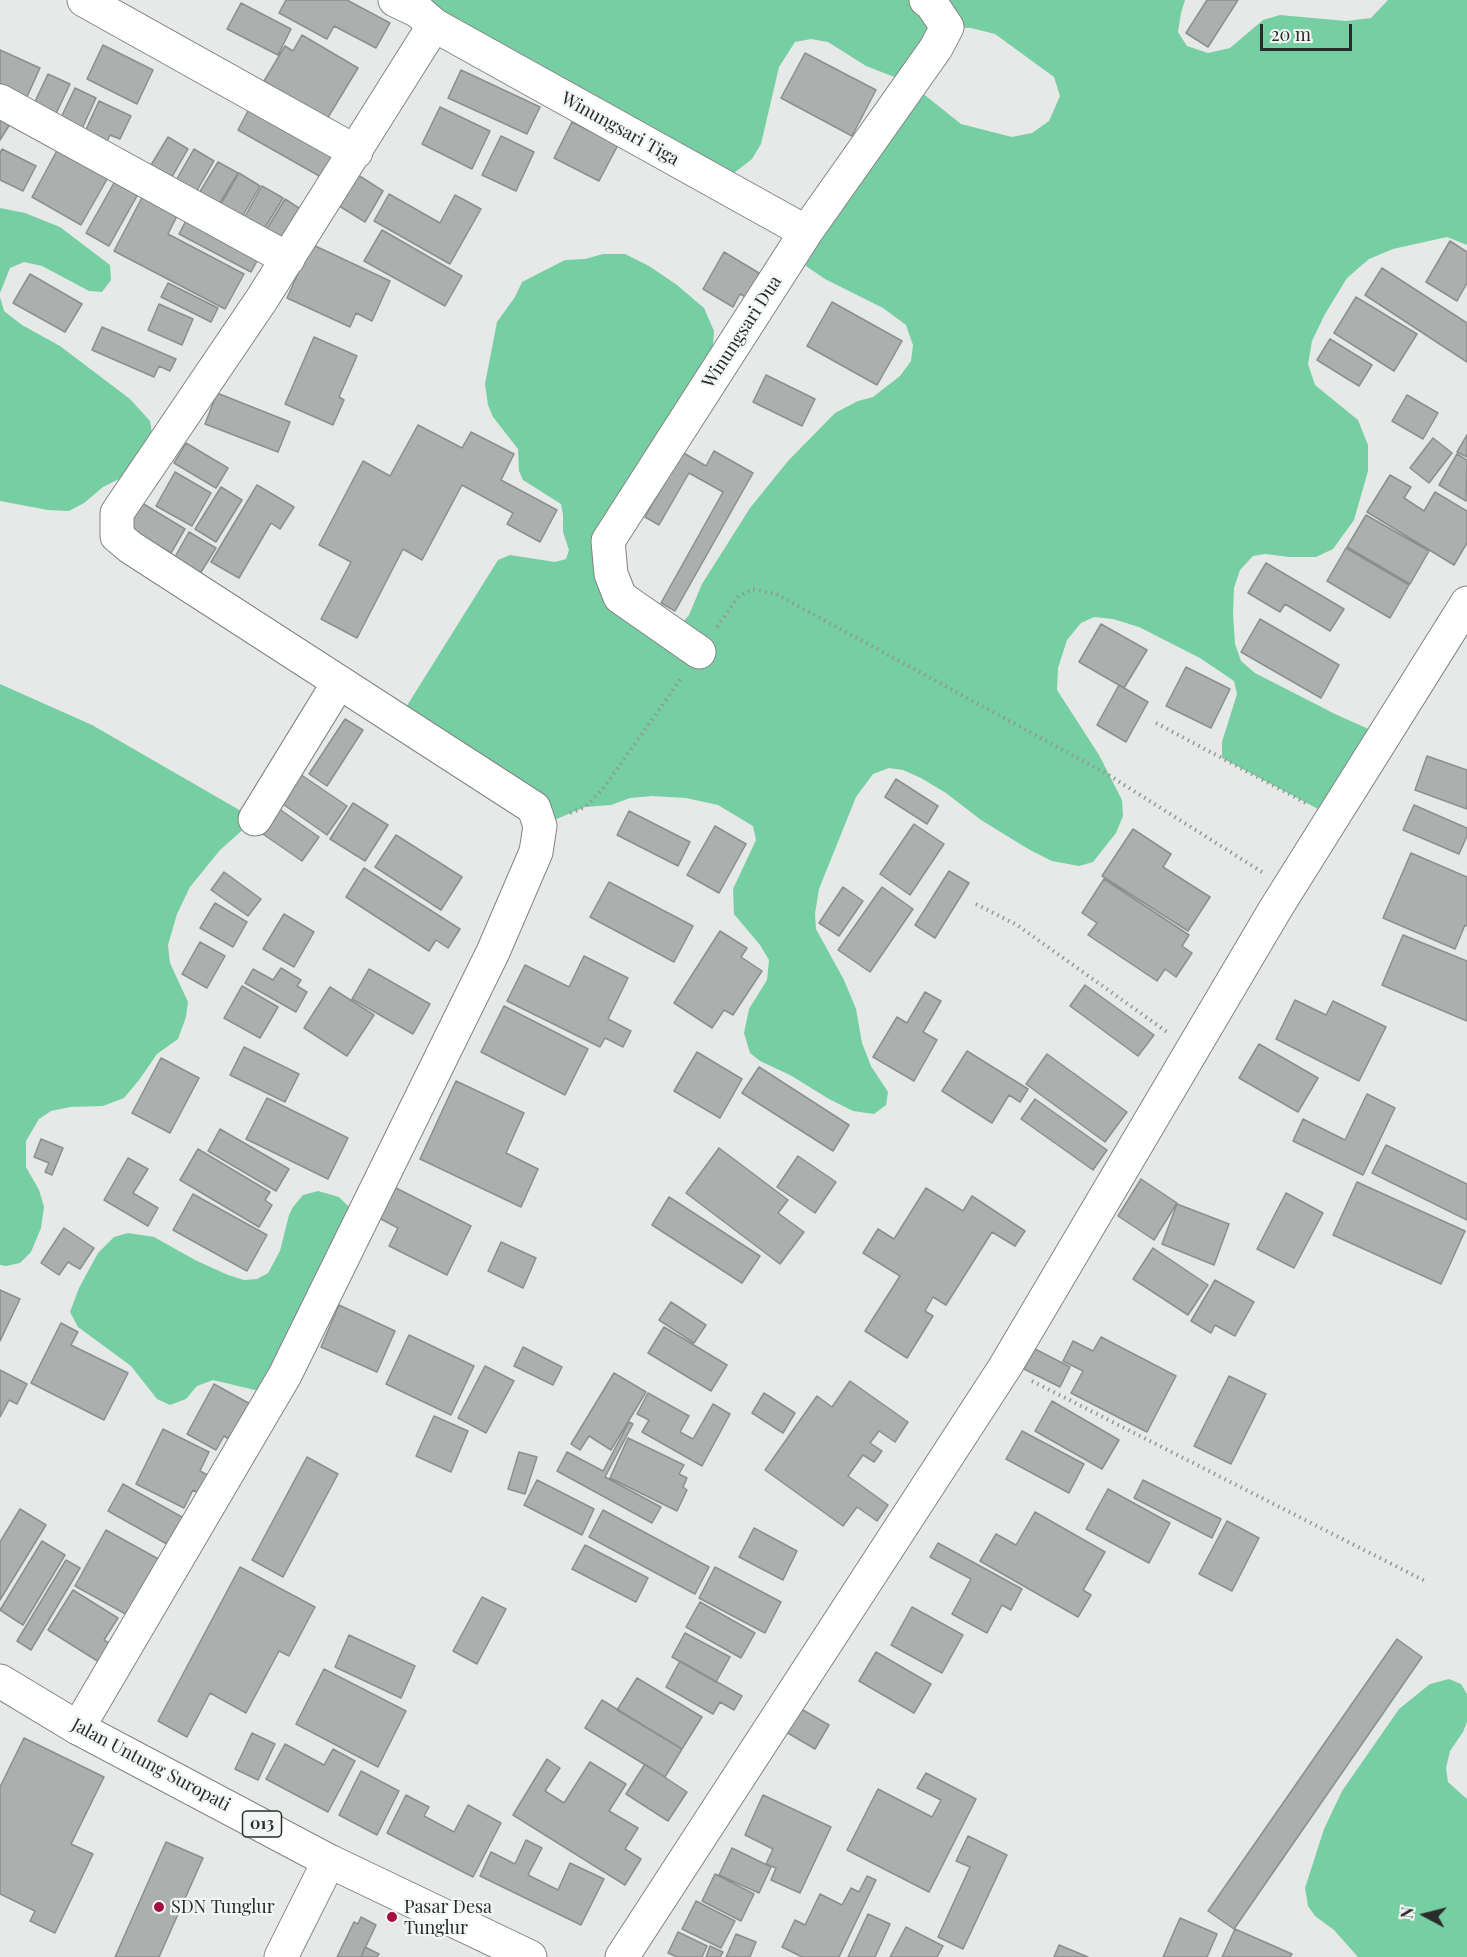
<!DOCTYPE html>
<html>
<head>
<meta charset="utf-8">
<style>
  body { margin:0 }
  #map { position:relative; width:1467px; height:1957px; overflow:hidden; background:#e6e9e7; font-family:"Playfair Display",serif }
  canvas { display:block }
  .north { position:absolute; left:1395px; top:1885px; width:60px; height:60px; -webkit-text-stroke:4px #f3f7f4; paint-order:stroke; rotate:277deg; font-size:16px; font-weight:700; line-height:24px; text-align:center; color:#2a2c2b }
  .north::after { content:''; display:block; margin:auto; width:21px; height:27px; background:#2a2c2b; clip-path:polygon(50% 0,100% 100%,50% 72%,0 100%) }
  .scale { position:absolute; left:1260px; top:24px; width:92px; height:27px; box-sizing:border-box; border:3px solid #2a2c2b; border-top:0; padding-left:8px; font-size:18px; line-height:21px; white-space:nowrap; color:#2a2c2b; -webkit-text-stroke:4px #f3f7f4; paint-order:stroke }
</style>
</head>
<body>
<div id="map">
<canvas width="1467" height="1957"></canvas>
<div class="north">N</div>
<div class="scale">20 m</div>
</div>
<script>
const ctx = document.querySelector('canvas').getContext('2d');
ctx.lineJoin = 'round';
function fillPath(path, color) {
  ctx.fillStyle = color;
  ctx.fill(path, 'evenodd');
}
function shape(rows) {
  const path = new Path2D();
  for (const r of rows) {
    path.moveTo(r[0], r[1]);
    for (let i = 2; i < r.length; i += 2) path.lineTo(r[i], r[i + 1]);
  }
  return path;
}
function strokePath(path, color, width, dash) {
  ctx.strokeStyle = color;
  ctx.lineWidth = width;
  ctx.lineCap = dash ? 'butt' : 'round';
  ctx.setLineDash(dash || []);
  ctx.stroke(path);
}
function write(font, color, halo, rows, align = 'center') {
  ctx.font = font + ' "Playfair Display",serif';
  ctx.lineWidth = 4.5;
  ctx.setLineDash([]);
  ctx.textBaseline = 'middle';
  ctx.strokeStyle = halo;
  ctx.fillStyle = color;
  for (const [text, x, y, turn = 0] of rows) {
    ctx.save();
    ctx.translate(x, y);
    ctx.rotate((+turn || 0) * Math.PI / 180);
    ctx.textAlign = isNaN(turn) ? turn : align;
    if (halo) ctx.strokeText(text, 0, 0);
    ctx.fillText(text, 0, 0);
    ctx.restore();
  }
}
fillPath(shape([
  [428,0,1185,0,1181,13,1178,32,1187,46,1208,53,1230,48,1263,20,1280,15,1346,21,1371,18,1388,0,1467,0,1467,245,1447,237,1393,249,1369,259,1347,278,1325,314,1312,341,1308,364,1315,385,1358,420,1368,445,1368,471,1354,520,1333,549,1316,557,1290,557,1265,554,1253,556,1240,570,1234,588,1233,614,1235,644,1241,661,1255,673,1335,714,1384,736,1333,817,1222,758,1222,742,1237,694,1234,681,1200,658,1139,627,1113,619,1094,617,1081,623,1067,640,1058,668,1057,690,1099,755,1122,800,1123,816,1116,833,1093,862,1079,866,1052,861,1030,850,981,820,946,793,921,778,903,770,889,768,873,774,856,797,819,889,815,914,816,929,844,980,856,1009,862,1043,871,1066,888,1092,886,1105,874,1114,853,1111,829,1099,790,1075,760,1061,750,1053,744,1033,749,1009,767,980,769,960,760,945,734,914,733,889,756,840,753,826,718,805,686,798,652,796,630,798,611,805,585,807,540,826,398,720,498,560,510,555,555,562,566,559,569,550,563,532,563,515,561,504,523,480,519,471,518,449,493,417,488,405,485,384,497,322,515,297,522,282,565,260,585,259,603,254,625,254,649,266,677,285,704,308,714,331,712,360,608,541,611,574,681,624,689,615,702,584,750,508,788,461,835,413,858,401,873,397,900,376,911,361,913,345,906,325,883,308,825,279,806,266,793,252,910,83,866,66,828,42,811,39,795,42,779,67,761,144,752,159,734,173,713,181,434,25],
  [947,27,971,28,995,34,1054,77,1060,96,1049,121,1032,133,1012,137,961,124,911,84],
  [0,208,25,213,60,227,110,265,111,280,102,292,89,291,42,266,24,262,10,268,0,293],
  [0,297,4,311,22,325,60,346,130,399,150,421,152,434,140,455,119,479,103,487,84,503,69,511,48,510,0,501],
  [0,684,92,725,255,819,220,850,190,887,177,914,168,945,170,963,188,1002,186,1017,178,1039,157,1054,139,1080,124,1098,103,1106,70,1107,51,1111,39,1119,26,1141,26,1167,39,1190,44,1207,41,1228,31,1252,20,1263,6,1266,0,1265],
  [318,1191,339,1197,362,1220,259,1391,213,1380,197,1386,186,1399,170,1405,157,1399,131,1366,78,1327,70,1312,79,1288,98,1253,114,1237,128,1233,154,1237,195,1260,228,1275,244,1280,257,1279,268,1273,280,1251,289,1215,293,1207,303,1195],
  [1449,1679,1461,1684,1467,1694,1467,1722,1463,1732,1450,1751,1446,1768,1448,1782,1467,1799,1467,1957,1358,1957,1334,1930,1315,1916,1308,1906,1305,1888,1324,1829,1342,1791,1399,1709,1430,1684]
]), '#76cfa3');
const building = shape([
  [286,0,347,0,390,23,376,48,334,26,327,39,279,13,286,0],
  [1207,0,1238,0,1208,47,1186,33,1207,0],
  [241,3,291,29,278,55,227,29,241,3],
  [302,35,358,68,327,119,264,81,285,46,293,51,302,35],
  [103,45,153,70,137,104,87,79,103,45],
  [0,50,40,68,26,99,0,87,0,50],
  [805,53,876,90,852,136,781,98,805,53],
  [461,70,540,107,527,134,448,98,461,70],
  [48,74,70,84,53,120,31,110,48,74],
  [75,88,96,98,79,135,58,124,75,88],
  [99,101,131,116,120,139,110,135,105,146,83,136,99,101],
  [440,107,490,131,472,169,422,144,440,107],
  [249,109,332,157,321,177,238,130,249,109],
  [0,114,12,121,0,140,0,114],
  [572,122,618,145,599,181,554,158,572,122],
  [501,136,534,152,516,191,482,175,501,136],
  [168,137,188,149,169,182,148,170,168,137],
  [60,145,110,174,81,225,32,197,60,145],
  [2,149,36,166,23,191,0,180,0,153,2,149],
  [194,149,214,161,195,194,175,182,194,149],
  [218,162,238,173,218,206,198,195,218,162],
  [239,173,260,186,241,219,220,206,239,173],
  [355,173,383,191,365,222,336,204,355,173],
  [119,174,142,187,109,246,86,233,119,174],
  [262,186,283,198,263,231,243,220,262,186],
  [147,188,182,206,168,234,244,274,225,309,114,251,147,188],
  [389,194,440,223,455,195,481,209,450,264,374,221,389,194],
  [285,199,305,212,286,245,265,232,285,199],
  [190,213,262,252,251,272,179,234,190,213],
  [382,230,462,276,445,306,364,261,382,230],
  [1450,241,1467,252,1467,283,1457,301,1426,282,1450,241],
  [311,244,390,281,372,321,356,313,350,327,287,298,311,244],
  [724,252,764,276,751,300,740,294,733,307,703,289,724,252],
  [1382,268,1467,323,1467,362,1365,295,1382,268],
  [30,274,82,304,65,332,13,303,30,274],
  [168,283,218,308,211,322,161,297,168,283],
  [1356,297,1417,334,1394,371,1334,333,1356,297],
  [832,302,902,341,877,385,807,346,832,302],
  [159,304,193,319,182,345,148,330,159,304],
  [102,327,176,359,170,371,159,366,154,377,92,350,102,327],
  [314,337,357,356,339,397,344,400,333,425,285,404,314,337],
  [1330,339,1372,365,1359,386,1317,360,1330,339],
  [766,375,815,399,802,426,753,402,766,375],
  [217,393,290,422,278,452,205,424,217,393],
  [1407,395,1438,413,1423,439,1392,421,1407,395],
  [418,425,462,448,471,432,514,454,501,480,557,510,540,542,507,524,513,513,462,485,422,560,403,549,357,638,321,619,351,562,319,545,363,461,390,476,418,425],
  [1467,435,1467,457,1457,452,1467,435],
  [1433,438,1452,453,1429,483,1410,468,1433,438],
  [186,443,228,468,216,488,174,463,186,443],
  [714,451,753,473,675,611,661,603,723,492,689,473,659,525,645,517,682,452,706,466,714,451],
  [1457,454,1467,460,1466,501,1439,485,1457,454],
  [175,472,211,493,192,526,156,506,175,472],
  [1390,475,1411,487,1404,498,1424,511,1435,492,1467,511,1467,543,1454,565,1367,512,1390,475],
  [257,485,294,507,280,529,271,523,239,578,211,562,257,485],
  [221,487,242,500,216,542,195,529,221,487],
  [142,503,185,529,171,553,128,527,142,503],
  [1366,515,1429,551,1410,584,1347,547,1366,515],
  [189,532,216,548,198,577,172,562,189,532],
  [1346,548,1409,585,1390,618,1327,581,1346,548],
  [1266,563,1344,609,1330,631,1285,604,1280,612,1248,593,1266,563],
  [1260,619,1339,665,1321,698,1241,652,1260,619],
  [1101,624,1147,650,1124,688,1079,662,1101,624],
  [1186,667,1230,689,1211,728,1166,706,1186,667],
  [1119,685,1148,702,1126,742,1097,725,1119,685],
  [345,719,363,730,327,786,309,774,345,719],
  [1427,756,1467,770,1467,809,1415,790,1427,756],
  [297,772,347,806,327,835,277,800,297,772],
  [896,779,938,806,927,824,885,797,896,779],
  [353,803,388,825,365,861,330,839,353,803],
  [1414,805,1467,828,1467,836,1459,854,1403,830,1414,805],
  [275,806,319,837,302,861,257,830,275,806],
  [629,811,690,842,678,866,617,835,629,811],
  [914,824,944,844,910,895,880,874,914,824],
  [715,826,746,844,719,893,687,875,715,826],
  [1133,829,1171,854,1163,867,1210,897,1188,931,1102,876,1133,829],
  [396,835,462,877,441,910,375,867,396,835],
  [1411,853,1467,877,1467,926,1465,925,1455,949,1383,918,1411,853],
  [364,868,460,929,448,948,436,940,429,951,346,897,364,868],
  [949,871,969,883,935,938,915,925,949,871],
  [224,872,261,899,248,916,211,890,224,872],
  [1104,879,1189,935,1182,946,1192,953,1176,977,1165,969,1157,981,1088,935,1097,923,1082,913,1104,879],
  [609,882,693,926,674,962,590,917,609,882],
  [843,887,863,901,839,936,819,923,843,887],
  [882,887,913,909,870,972,838,950,882,887],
  [215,903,247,922,233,947,200,928,215,903],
  [284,914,314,932,294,967,263,949,284,914],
  [720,931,747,948,741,957,762,971,733,1015,724,1010,712,1028,674,1003,720,931],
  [1403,935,1467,961,1467,1021,1382,985,1403,935],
  [200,942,225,956,207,988,182,974,200,942],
  [584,956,628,978,608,1019,631,1031,623,1047,605,1038,600,1047,507,1001,525,965,569,987,584,956],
  [281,968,301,980,297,986,307,992,296,1012,245,983,253,969,273,980,281,968],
  [369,969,430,1004,413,1034,352,999,369,969],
  [1085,985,1154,1035,1138,1056,1070,1006,1085,985],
  [242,986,278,1007,260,1038,224,1018,242,986],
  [330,987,374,1015,347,1056,304,1028,330,987],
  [925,992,941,1001,923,1032,937,1040,914,1081,873,1057,897,1017,907,1023,925,992],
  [1295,1000,1326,1015,1333,1001,1386,1027,1359,1081,1276,1039,1295,1000],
  [504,1006,588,1049,565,1095,481,1052,504,1006],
  [1259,1044,1318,1078,1298,1112,1239,1078,1259,1044],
  [244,1047,299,1074,285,1102,230,1075,244,1047],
  [967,1051,1028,1089,1020,1102,1009,1095,992,1123,942,1091,967,1051],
  [697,1052,742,1079,720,1118,674,1091,697,1052],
  [1047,1054,1127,1112,1105,1142,1026,1084,1047,1054],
  [161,1058,199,1078,170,1133,132,1113,161,1058],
  [759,1067,849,1125,833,1151,742,1093,759,1067],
  [456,1081,524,1113,506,1153,538,1169,521,1207,420,1159,456,1081],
  [1367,1094,1395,1108,1363,1175,1293,1141,1303,1119,1345,1140,1367,1094],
  [267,1098,348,1138,328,1179,246,1139,267,1098],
  [1035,1099,1107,1150,1093,1170,1021,1119,1035,1099],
  [220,1129,289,1169,276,1191,208,1151,220,1129],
  [41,1139,63,1148,52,1175,45,1172,49,1163,34,1157,41,1139],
  [1386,1145,1467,1184,1467,1220,1372,1173,1386,1145],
  [719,1148,788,1200,778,1213,804,1232,780,1264,686,1193,719,1148],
  [198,1149,270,1192,265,1200,272,1205,259,1227,180,1180,198,1149],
  [798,1156,836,1182,815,1213,777,1187,798,1156],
  [128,1158,148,1169,133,1193,158,1208,148,1226,104,1200,128,1158],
  [1141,1179,1177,1203,1154,1240,1118,1216,1141,1179],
  [1357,1182,1465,1231,1441,1284,1333,1235,1357,1182],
  [394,1187,471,1226,447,1275,389,1246,398,1228,379,1218,394,1187],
  [926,1188,963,1211,972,1196,1025,1231,1015,1246,992,1232,946,1305,933,1297,925,1311,933,1316,907,1358,865,1331,900,1276,863,1253,878,1229,894,1239,926,1188],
  [1286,1193,1323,1213,1294,1268,1257,1249,1286,1193],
  [193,1194,267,1235,247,1271,173,1230,193,1194],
  [669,1197,760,1256,742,1283,652,1225,669,1197],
  [1177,1204,1229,1224,1214,1265,1162,1244,1177,1204],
  [64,1228,94,1248,80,1269,68,1262,59,1275,41,1263,64,1228],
  [501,1242,536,1258,523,1288,488,1271,501,1242],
  [1153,1248,1208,1285,1188,1315,1133,1279,1153,1248],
  [1215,1280,1254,1302,1235,1336,1215,1325,1211,1333,1191,1321,1215,1280],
  [0,1290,20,1299,0,1341,0,1290],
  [671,1302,706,1325,694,1343,659,1320,671,1302],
  [339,1305,395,1331,377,1372,321,1347,339,1305],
  [61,1323,78,1332,71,1345,128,1373,104,1420,31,1383,61,1323],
  [664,1327,727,1365,711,1391,648,1353,664,1327],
  [409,1335,474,1366,451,1415,386,1384,409,1335],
  [1101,1337,1176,1376,1147,1432,1071,1393,1083,1371,1063,1361,1073,1341,1093,1351,1101,1337],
  [523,1347,562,1367,553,1385,514,1366,523,1347],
  [1035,1349,1070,1367,1060,1387,1024,1369,1035,1349],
  [485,1366,514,1381,486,1433,458,1418,485,1366],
  [0,1370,27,1384,17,1404,9,1400,0,1417,0,1370],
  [614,1373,646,1392,611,1450,589,1436,580,1450,571,1444,614,1373],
  [1229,1376,1266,1394,1231,1464,1194,1446,1229,1376],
  [850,1381,908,1422,895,1442,879,1431,870,1443,882,1451,874,1462,863,1455,848,1476,888,1505,877,1521,857,1507,843,1526,765,1470,817,1396,832,1407,850,1381],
  [214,1384,252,1405,232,1441,224,1436,216,1450,187,1434,214,1384],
  [648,1393,689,1416,680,1432,693,1439,713,1404,730,1414,702,1466,642,1432,649,1420,637,1414,648,1393],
  [764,1393,795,1413,783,1433,752,1413,764,1393],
  [1052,1401,1119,1440,1102,1469,1035,1431,1052,1401],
  [434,1416,468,1431,451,1472,416,1456,434,1416],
  [629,1422,633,1424,605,1477,661,1507,652,1523,557,1471,567,1452,603,1471,629,1422],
  [163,1429,209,1452,200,1471,213,1478,204,1496,193,1490,184,1508,136,1484,163,1429],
  [1022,1431,1084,1464,1069,1493,1006,1459,1022,1431],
  [628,1438,684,1465,679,1474,687,1478,683,1487,687,1490,677,1511,610,1478,628,1438],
  [519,1452,537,1457,525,1494,508,1489,519,1452],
  [307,1457,338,1474,283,1577,252,1560,307,1457],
  [537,1480,594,1509,582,1535,524,1505,537,1480],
  [1143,1480,1221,1519,1212,1538,1134,1498,1143,1480],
  [123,1484,189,1521,174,1548,108,1511,123,1484],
  [1108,1489,1170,1523,1149,1563,1086,1529,1108,1489],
  [20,1509,46,1525,0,1600,0,1542,20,1509],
  [603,1510,709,1567,695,1594,589,1537,603,1510],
  [1035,1512,1105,1552,1083,1590,1091,1595,1078,1617,980,1561,996,1534,1016,1545,1035,1512],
  [1227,1521,1259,1538,1232,1591,1199,1574,1227,1521],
  [754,1528,797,1551,783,1580,739,1557,754,1528],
  [106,1530,162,1561,131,1617,75,1586,106,1530],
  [42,1541,65,1555,23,1625,0,1610,42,1541],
  [938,1543,1022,1589,1011,1610,1002,1605,987,1633,952,1614,971,1579,930,1557,938,1543],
  [585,1545,648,1578,636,1602,572,1569,585,1545],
  [66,1560,80,1568,31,1650,17,1641,66,1560],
  [240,1567,315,1607,289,1656,279,1651,246,1713,210,1693,187,1737,158,1721,240,1567],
  [715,1567,781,1602,765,1633,699,1598,715,1567],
  [73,1590,118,1618,104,1640,111,1644,99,1662,48,1630,73,1590],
  [482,1597,506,1609,477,1664,453,1651,482,1597],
  [700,1602,755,1633,741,1658,686,1627,700,1602],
  [912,1607,963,1635,942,1673,891,1645,912,1607],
  [685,1633,730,1657,716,1682,672,1657,685,1633],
  [349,1635,415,1666,401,1698,335,1667,349,1635],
  [1397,1639,1422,1657,1234,1929,1208,1911,1397,1639],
  [876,1652,931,1684,914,1713,859,1681,876,1652],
  [680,1661,742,1696,734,1710,720,1702,713,1714,666,1687,680,1661],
  [324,1669,406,1711,378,1767,296,1724,324,1669],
  [637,1678,702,1717,682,1749,617,1710,637,1678],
  [602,1700,682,1749,665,1777,585,1728,602,1700],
  [789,1702,829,1725,815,1749,776,1726,789,1702],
  [252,1733,275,1744,258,1780,235,1769,252,1733],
  [24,1738,104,1777,71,1844,93,1854,55,1933,30,1921,35,1911,0,1894,0,1787,24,1738],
  [285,1744,324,1765,333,1749,355,1761,328,1812,266,1779,285,1744],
  [547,1759,560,1768,545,1791,564,1803,590,1762,626,1784,609,1811,638,1828,625,1849,641,1859,625,1885,513,1815,547,1759],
  [645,1764,687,1792,668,1821,626,1794,645,1764],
  [361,1771,399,1791,377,1835,339,1815,361,1771],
  [926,1773,976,1799,929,1892,847,1850,878,1789,932,1817,941,1800,917,1788,926,1773],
  [406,1795,429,1807,424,1816,454,1832,468,1805,501,1823,473,1877,387,1833,406,1795],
  [763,1795,831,1827,800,1893,771,1880,776,1868,766,1864,773,1849,745,1835,763,1795],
  [968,1836,1007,1855,963,1949,938,1937,970,1867,956,1861,968,1836],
  [526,1840,542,1848,528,1875,558,1890,570,1863,604,1879,581,1925,480,1876,491,1852,515,1864,526,1840],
  [166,1842,203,1858,159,1957,115,1957,166,1842],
  [732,1848,771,1867,759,1893,719,1875,732,1848],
  [715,1874,754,1894,741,1921,702,1901,715,1874],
  [867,1876,876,1880,839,1957,802,1957,782,1947,795,1920,805,1925,820,1894,842,1905,851,1888,859,1892,867,1876],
  [696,1901,735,1921,721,1948,682,1929,696,1901],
  [868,1914,890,1924,875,1957,848,1957,868,1914],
  [361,1917,376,1925,361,1957,337,1957,354,1922,358,1924,361,1917],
  [1180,1918,1217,1934,1207,1957,1163,1957,1180,1918],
  [906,1927,943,1946,937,1957,890,1957,906,1927],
  [1235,1929,1292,1954,1290,1957,1222,1957,1235,1929],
  [678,1932,707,1946,702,1957,677,1957,668,1953,678,1932],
  [736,1934,756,1942,750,1957,726,1957,736,1934],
  [1059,1945,1088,1957,1054,1957,1059,1945],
  [710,1946,723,1952,720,1957,706,1957,710,1946],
  [365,1947,379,1954,377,1957,361,1957,365,1947]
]);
fillPath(building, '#abafad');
strokePath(building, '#8c8f8d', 1.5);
const minor = shape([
  [84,0,356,152],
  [434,25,806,232],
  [0,101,288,259],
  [699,652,620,597,611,574,608,541,806,232,936,48,947,27,931,3,926,0],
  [255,819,339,682],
  [78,1728,285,1375,493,952,536,852,540,826,534,808,130,547,117,536,117,513,262,299,434,25,418,11,395,0],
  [281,1957,329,1861],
  [622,1957,1005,1367,1276,908,1467,603]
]);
const major = shape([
  [0,1681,78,1728,329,1861,530,1957]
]);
strokePath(minor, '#818482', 35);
strokePath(major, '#818482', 35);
strokePath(shape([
  [717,627,738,597,752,589,776,594,1107,774,1262,872],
  [1156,723,1306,803],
  [570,813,585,807,603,789,682,677],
  [976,904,1017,925,1167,1032],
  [1032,1381,1427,1582]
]), '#949795', 4, [1.5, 4.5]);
strokePath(minor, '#fff', 33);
strokePath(major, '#fff', 33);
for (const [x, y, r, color] of [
  [159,1907,6,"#a60d40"],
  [392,1917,6,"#a60d40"]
]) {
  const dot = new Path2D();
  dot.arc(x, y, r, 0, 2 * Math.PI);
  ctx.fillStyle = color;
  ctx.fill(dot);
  strokePath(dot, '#f3f7f4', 2);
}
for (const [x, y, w] of [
  [262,1824,39]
]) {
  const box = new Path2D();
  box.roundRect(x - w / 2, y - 13, w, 26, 4.5);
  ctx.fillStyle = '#f3f7f4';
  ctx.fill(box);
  strokePath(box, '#2a2c2b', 1.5);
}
write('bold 16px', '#2a2c2b', null, [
  ["013",262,1824]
]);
write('18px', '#2a2c2b', '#f3f7f4', [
  ["Winungsari Tiga",620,129,29],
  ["Winungsari Dua",742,332,-57],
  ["Jalan Untung Suropati",151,1765,28]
]);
write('18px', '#2a2c2b', '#f3f7f4', [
  ["SDN Tunglur",171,1907],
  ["Pasar Desa",404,1907],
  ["Tunglur",404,1928]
], 'left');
</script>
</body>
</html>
